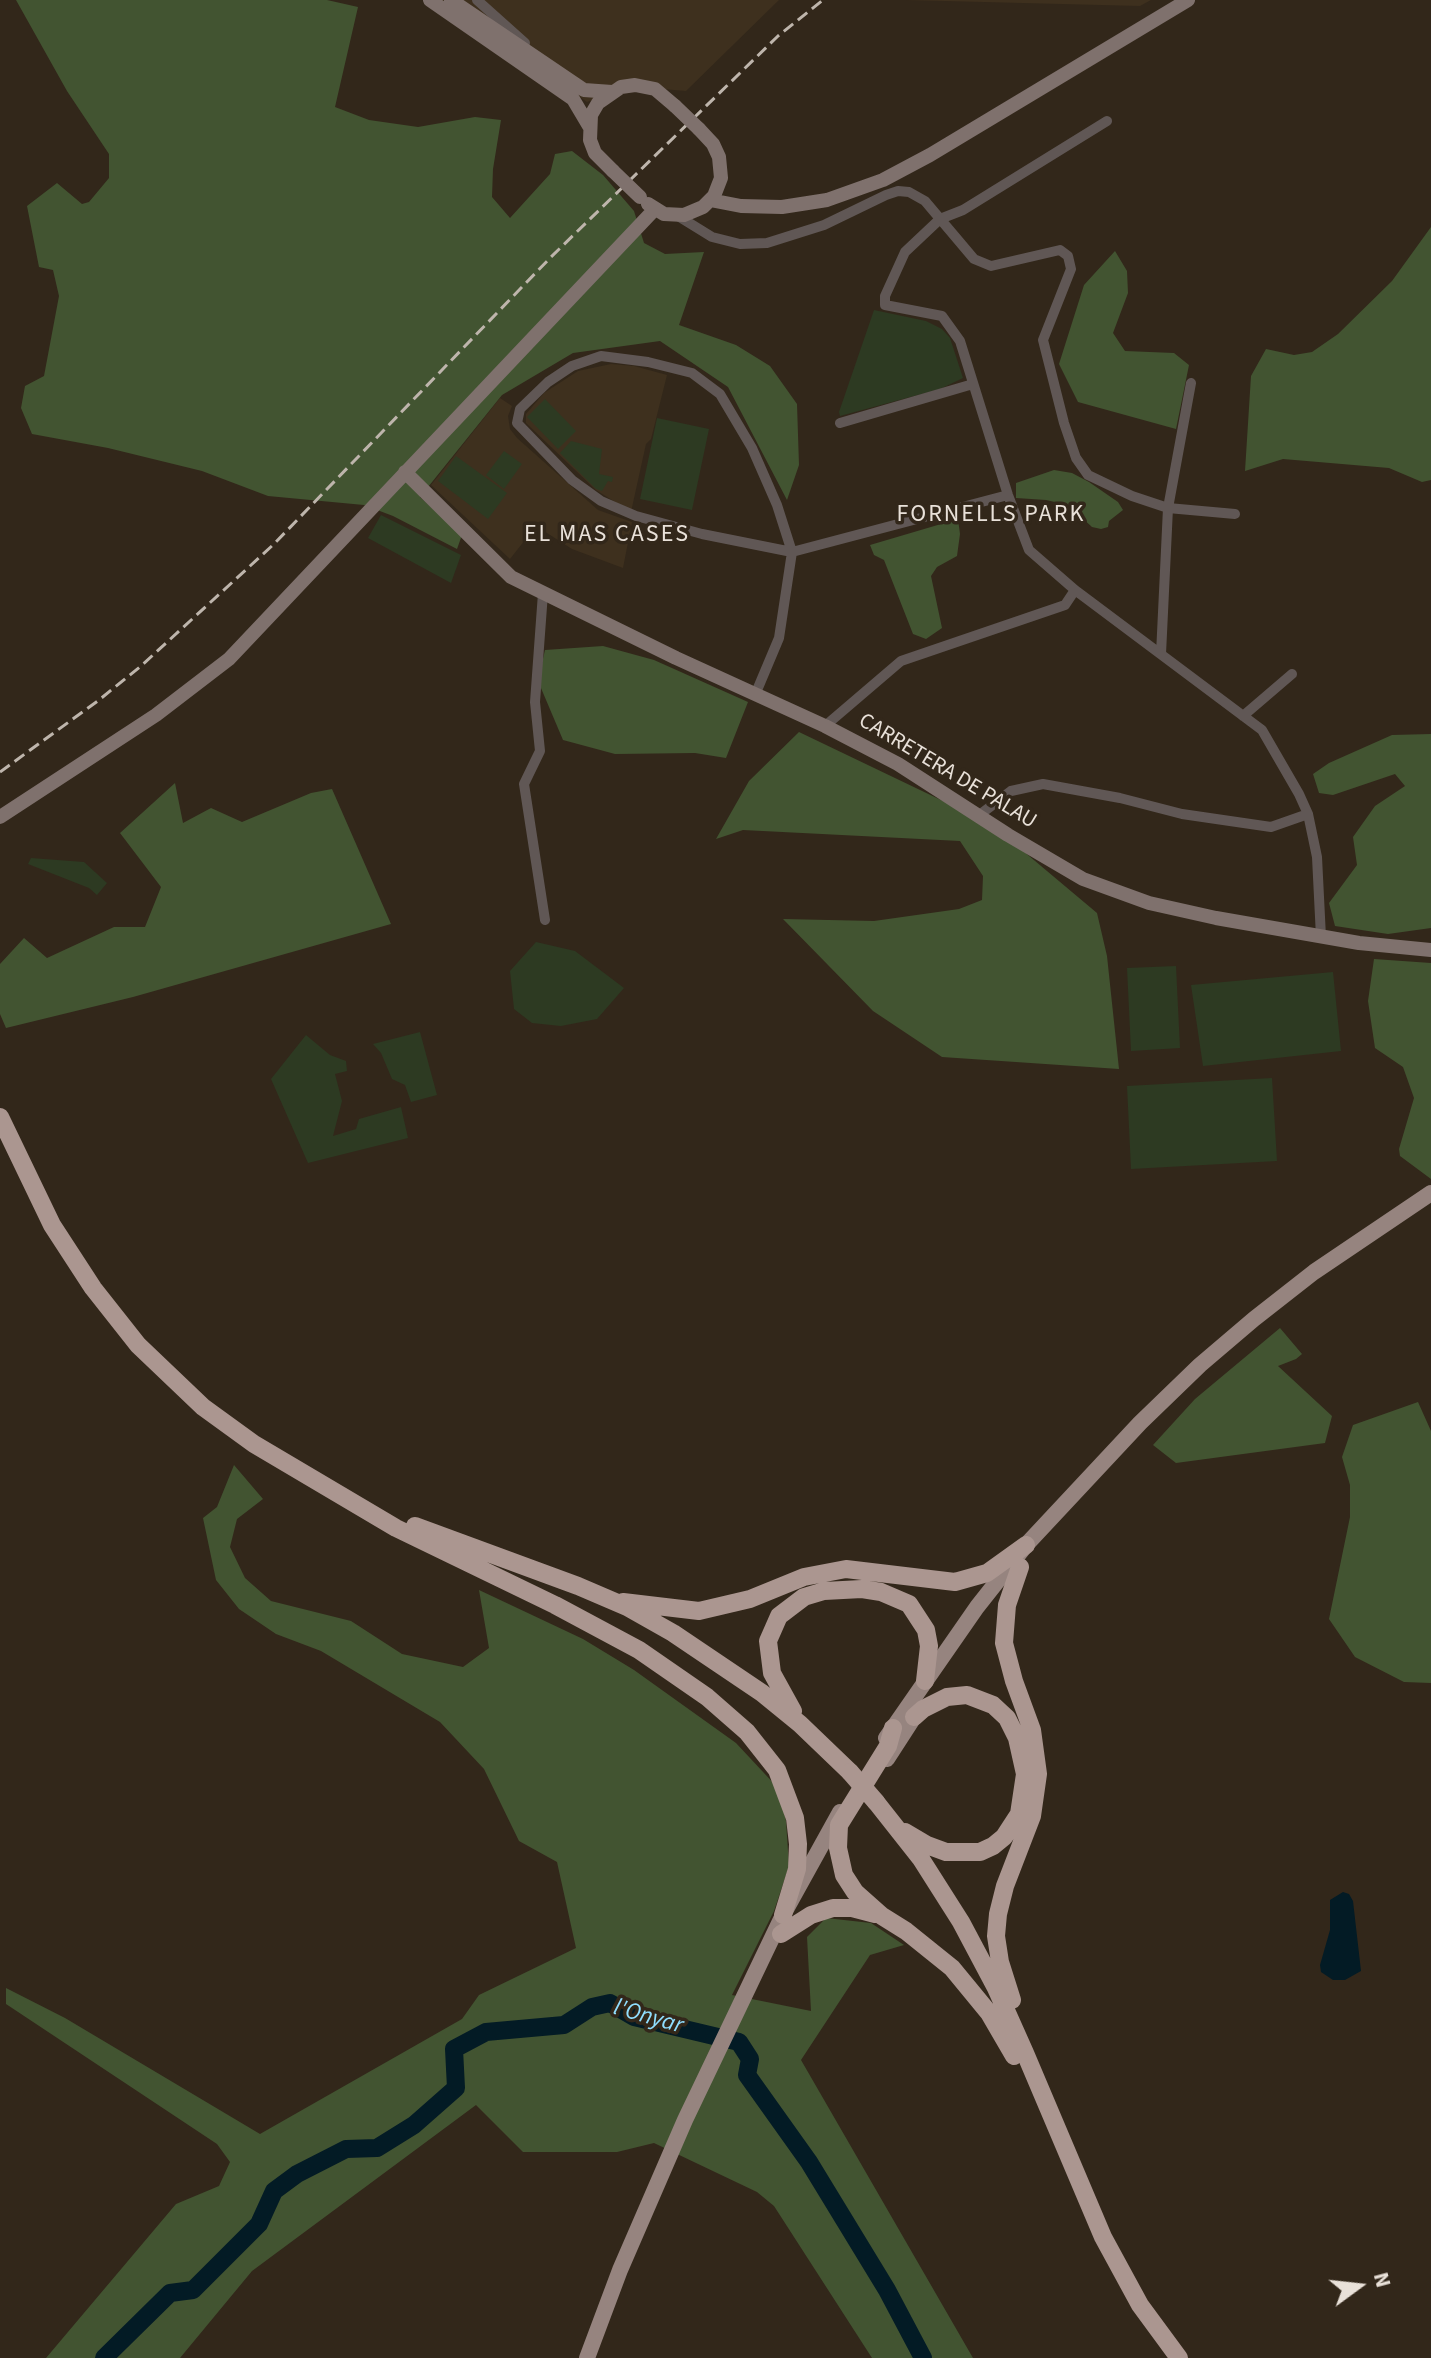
<!DOCTYPE html>
<html>
<head>
<meta charset="utf-8">
<style>
  body { margin:0 }
  #map { position:relative; width:1431px; height:2358px; overflow:hidden; background:#32271a; font-family:"Source Sans 3",sans-serif }
  canvas { display:block }
  .north { position:absolute; left:1319px; top:2246px; width:80px; height:80px; -webkit-text-stroke:6px #32271a; paint-order:stroke; rotate:75deg; font-size:22px; font-weight:700; line-height:32px; text-align:center; color:#e9e1d9 }
  .north::after { content:''; display:block; margin:auto; width:28px; height:36px; background:#e9e1d9; clip-path:polygon(50% 0,100% 100%,50% 72%,0 100%) }
</style>
</head>
<body>
<div id="map">
<canvas width="1431" height="2358"></canvas>
<div class="north">N</div>
</div>
<script>
const ctx = document.querySelector('canvas').getContext('2d');
ctx.lineJoin = 'round';
function fillPath(path, color) {
  ctx.fillStyle = color;
  ctx.fill(path, 'evenodd');
}
function shape(rows) {
  const path = new Path2D();
  for (const r of rows) {
    path.moveTo(r[0], r[1]);
    for (let i = 2; i < r.length; i += 2) path.lineTo(r[i], r[i + 1]);
  }
  return path;
}
function strokePath(path, color, width, dash) {
  ctx.strokeStyle = color;
  ctx.lineWidth = width;
  ctx.lineCap = dash ? 'butt' : 'round';
  ctx.setLineDash(dash || []);
  ctx.stroke(path);
}
function write(font, color, halo, rows, align = 'center') {
  ctx.font = font + ' "Source Sans 3",sans-serif';
  ctx.lineWidth = 7;
  ctx.setLineDash([]);
  ctx.textBaseline = 'middle';
  ctx.strokeStyle = halo;
  ctx.fillStyle = color;
  for (const [text, x, y, turn = 0] of rows) {
    ctx.save();
    ctx.translate(x, y);
    ctx.rotate((+turn || 0) * Math.PI / 180);
    ctx.textAlign = isNaN(turn) ? turn : align;
    if (halo) ctx.strokeText(text, 0, 0);
    ctx.fillText(text, 0, 0);
    ctx.restore();
  }
}
fillPath(shape([
  [440,0,779,0,686,91,627,86,587,102],
  [905,0,1151,0,1140,6],
  [611,364,634,366,667,375,651,439,646,444,631,512,596,490,526,423,526,414,544,393,578,371],
  [500,398,512,406,508,416,510,429,517,438,598,510,632,522,623,568,572,549,536,526,510,559,431,485]
]), '#3e301e');
fillPath(shape([
  [874,310,926,321,942,329,950,338,963,378,940,389,840,416,839,412],
  [545,399,576,431,558,449,527,417],
  [657,418,709,429,692,510,640,499],
  [571,441,602,449,599,474,613,477,612,482,608,481,602,491,596,489,560,453],
  [504,451,522,464,504,489,486,475],
  [456,456,507,493,488,519,438,481],
  [381,515,461,555,451,583,368,538],
  [31,858,84,862,107,883,97,895,89,888,28,864],
  [536,942,575,951,624,988,597,1019,561,1026,532,1023,514,1009,510,971],
  [1176,966,1180,1048,1131,1051,1127,968],
  [1333,972,1341,1051,1203,1066,1191,985],
  [420,1032,437,1095,411,1102,405,1085,392,1079,381,1053,373,1044],
  [306,1035,330,1055,346,1061,347,1071,335,1074,342,1101,333,1136,356,1129,359,1119,401,1107,408,1138,308,1163,271,1079],
  [1272,1078,1277,1161,1131,1169,1127,1086]
]), '#2d3a22');
fillPath(shape([
  [16,0,327,0,358,7,335,107,369,120,418,127,475,117,501,120,493,169,492,197,510,218,550,174,555,154,572,151,603,175,634,211,644,243,665,254,704,252,679,325,736,345,770,366,797,404,799,465,787,500,728,387,660,341,573,353,502,395,420,497,462,535,457,549,393,516,364,505,268,496,202,471,108,448,32,434,21,408,25,386,44,376,59,296,53,270,39,267,27,206,57,183,82,204,89,202,109,178,109,154,67,91],
  [1431,227,1431,480,1422,482,1389,468,1283,459,1245,471,1251,376,1266,349,1294,355,1312,352,1338,334,1392,281],
  [1115,251,1127,271,1128,293,1113,333,1125,351,1174,353,1189,365,1176,429,1078,402,1059,364,1084,285],
  [1054,470,1072,473,1089,482,1118,502,1123,510,1109,521,1108,527,1101,529,1092,527,1068,505,1046,500,1016,498,1016,483],
  [958,519,960,534,957,556,937,567,931,576,942,628,926,639,913,634,884,560,874,555,870,545],
  [603,646,654,660,748,702,726,758,695,753,615,754,563,740,538,681,545,650],
  [799,732,991,824,1097,913,1107,956,1119,1069,942,1057,873,1011,783,919,874,921,959,909,982,900,983,876,960,841,743,830,716,839,749,781],
  [1431,734,1431,928,1388,934,1335,926,1329,903,1357,865,1353,837,1375,806,1405,786,1395,774,1333,795,1319,793,1313,774,1329,763,1392,735],
  [175,783,183,823,211,808,242,822,311,793,332,789,391,924,133,997,6,1028,0,1014,0,964,24,938,47,958,114,927,145,927,161,887,120,833],
  [1374,959,1431,963,1431,1179,1400,1156,1399,1149,1414,1098,1403,1067,1375,1048,1368,1001],
  [1280,1328,1302,1354,1296,1359,1278,1366,1332,1416,1325,1443,1176,1463,1153,1445,1195,1399],
  [1418,1402,1431,1431,1431,1683,1404,1682,1355,1657,1329,1619,1350,1517,1350,1485,1342,1457,1353,1425],
  [234,1465,263,1499,237,1519,230,1547,245,1578,271,1601,351,1621,402,1654,463,1667,489,1648,479,1590,583,1639,634,1670,736,1743,778,1788,786,1821,789,1866,774,1911,732,1995,811,2011,807,1937,826,1918,871,1923,904,1945,870,1955,801,2060,973,2358,872,2358,774,2206,757,2192,654,2143,617,2152,523,2152,476,2105,252,2271,180,2358,46,2358,176,2204,219,2186,230,2162,217,2144,6,2004,6,1988,65,2018,260,2134,462,2019,479,1995,576,1948,557,1862,519,1841,484,1769,440,1722,321,1651,276,1634,239,1609,216,1580,203,1518,217,1507]
]), '#425431');
fillPath(shape([
  [1343,1892,1349,1894,1353,1901,1361,1971,1345,1980,1333,1980,1321,1972,1320,1965,1330,1930,1330,1900]
]), '#031b25');
strokePath(shape([
  [104,2358,170,2293,193,2290,259,2224,274,2191,297,2174,346,2149,377,2148,414,2125,456,2088,454,2049,486,2032,564,2025,592,2007,610,2003,634,2017,739,2042,750,2059,747,2075,809,2162,887,2290,923,2358]
]), '#031b25', 18);
strokePath(shape([
  [477,0,525,43],
  [1107,121,963,210,940,219,905,252,885,296,885,305,942,316,960,341,1008,495,1029,550,1075,590,1262,730,1299,794,1308,814,1317,857,1321,937],
  [678,216,712,237,740,244,767,243,824,225,886,195,898,191,909,192,925,201,974,259,991,266,1060,250,1068,256,1071,269,1043,340,1064,423,1076,458,1088,475,1132,496,1168,508,1235,514],
  [840,423,973,384],
  [543,593,535,702,540,751,524,784,545,920],
  [1161,654,1168,508,1191,383],
  [755,695,779,638,792,552,777,505,752,448,720,394,692,373,648,362,601,356,572,366,548,382,520,409,517,423,572,480,601,501,636,516,702,534,792,552,1008,495],
  [1243,716,1292,674],
  [825,726,901,661,1065,605,1075,590],
  [978,816,1011,791,1043,784,1120,798,1182,814,1271,827,1308,814]
]), '#605755', 10);
strokePath(shape([
  [430,0,573,99,589,126],
  [451,0,584,90,612,92],
  [613,171,595,153,590,140,591,115,598,103,621,87,635,85,655,89,675,106],
  [710,200,741,206,782,207,827,200,883,180,930,155,1188,0],
  [648,204,664,214,684,215,703,207,714,196,721,178,719,157,713,144,699,129],
  [405,472,511,577,676,658,825,726,898,764,1008,835,1083,879,1149,903,1216,918,1359,943,1431,950],
  [0,817,156,715,229,659,654,210]
]), '#7f716d', 14);
strokePath(shape([
  [886,1738,977,1607,1026,1545,1140,1423,1200,1365,1254,1319,1314,1272,1431,1193],
  [887,1759,920,1708],
  [587,2358,620,2270,685,2120,783,1915,840,1812]
]), '#96847f', 16);
strokePath(shape([
  [0,1117,52,1225,93,1288,138,1345,203,1407,254,1444,396,1528,555,1605,639,1650,707,1697,747,1732,777,1770,795,1818,798,1844,797,1869,783,1915],
  [415,1526,578,1586,627,1607,673,1633,762,1693,800,1724,850,1772],
  [623,1602,699,1611,750,1599,804,1577,846,1569,955,1582,987,1573,1026,1545],
  [793,1711,772,1673,768,1641,779,1616,804,1597,824,1591,862,1589,881,1592,909,1604,926,1630,929,1646,925,1681],
  [893,1728,888,1746,839,1825,838,1848,844,1875,855,1892,882,1916,906,1931,952,1968,989,2013,1014,2056],
  [876,1802,921,1859,961,1922,996,1988,1025,2053,1103,2237,1140,2305,1179,2358],
  [905,1832,927,1845,946,1852,980,1852,993,1846,1004,1837,1019,1814,1025,1774,1017,1738,1007,1718,993,1705,967,1695,947,1697,923,1709,914,1717],
  [781,1934,811,1915,833,1908,852,1908,875,1914],
  [1012,2000,1000,1962,996,1936,998,1914,1005,1886,1032,1816,1038,1774,1032,1730,1014,1681,1004,1643,1007,1605,1020,1567]
]), '#ab9690', 18);
strokePath(shape([
  [0,772,99,700,141,666,274,544,551,257,778,36,823,0]
]), '#beb5ac', 3, [12, 6]);
strokePath(shape([
  [675,106,699,129],
  [613,171,640,197]
]), '#7f716d', 14);
strokePath(shape([
  [850,1772,876,1802]
]), '#ab9690', 18);
write('22px', '#e9e1d9', '#32271a', [
  ["CARRETERA DE PALAU",947,772,31]
]);
ctx.letterSpacing = '2px';
write('24px', '#e9e1d9', '#32271a', [
  ["FORNELLS PARK",991,516],
  ["EL MAS CASES",607,536]
]);
ctx.letterSpacing = '0px';
write('italic 24px', '#90deff', '#32271a', [
  ["l'Onyar",648,2018,16]
]);
</script>
</body>
</html>
